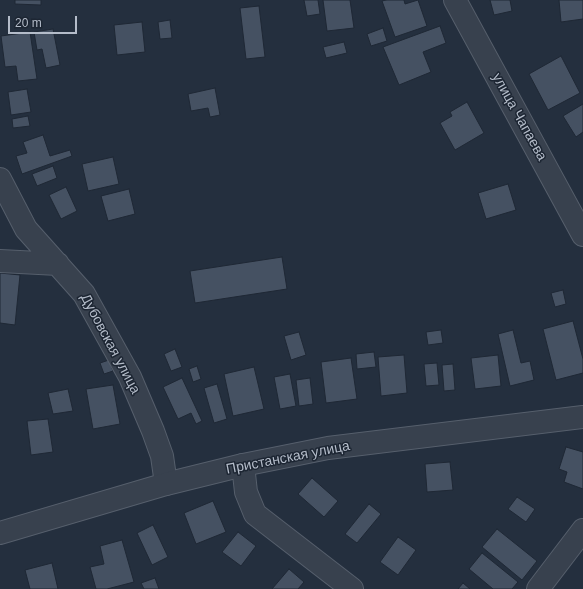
<!DOCTYPE html>
<html>
<head>
<meta charset="utf-8">
<style>
  body { margin:0 }
  #map { position:relative; width:583px; height:589px; overflow:hidden; background:#242f3e; font-family:Arial,sans-serif }
  canvas { display:block }
  .scale { position:absolute; left:8px; top:16px; width:69px; height:18px; box-sizing:border-box; border:2px solid #b4bcc9; border-top:0; padding-left:5px; font-size:12px; line-height:14px; white-space:nowrap; color:#b4bcc9; -webkit-text-stroke:3px #1d2633; paint-order:stroke }
</style>
</head>
<body>
<div id="map">
<canvas width="583" height="589"></canvas>
<div class="scale">20 m</div>
</div>
<script>
const ctx = document.querySelector('canvas').getContext('2d');
ctx.lineJoin = 'round';
function fillPath(path, color) {
  ctx.fillStyle = color;
  ctx.fill(path, 'evenodd');
}
function shape(rows) {
  const path = new Path2D();
  for (const r of rows) {
    path.moveTo(r[0], r[1]);
    for (let i = 2; i < r.length; i += 2) path.lineTo(r[i], r[i + 1]);
  }
  return path;
}
function strokePath(path, color, width, dash) {
  ctx.strokeStyle = color;
  ctx.lineWidth = width;
  ctx.lineCap = dash ? 'butt' : 'round';
  ctx.setLineDash(dash || []);
  ctx.stroke(path);
}
function write(font, color, halo, rows, align = 'center') {
  ctx.font = font + ' Arial,sans-serif';
  ctx.lineWidth = 3;
  ctx.setLineDash([]);
  ctx.textBaseline = 'middle';
  ctx.strokeStyle = halo;
  ctx.fillStyle = color;
  for (const [text, x, y, turn = 0] of rows) {
    ctx.save();
    ctx.translate(x, y);
    ctx.rotate((+turn || 0) * Math.PI / 180);
    ctx.textAlign = isNaN(turn) ? turn : align;
    if (halo) ctx.strokeText(text, 0, 0);
    ctx.fillText(text, 0, 0);
    ctx.restore();
  }
}
const building = shape([
  [15,0,41,0,41,5,15,4,15,0],
  [304,0,318,0,320,14,307,16,304,0],
  [323,0,350,0,354,28,327,31,323,0],
  [386,0,404,0,405,4,418,0,427,26,395,37,382,1,386,0],
  [490,0,510,0,512,11,494,15,490,0],
  [559,0,583,0,583,19,561,22,559,0],
  [259,6,265,57,246,59,240,8,259,6],
  [170,20,172,38,160,39,158,22,170,20],
  [142,22,145,52,117,55,114,25,142,22],
  [440,26,446,43,423,52,431,72,399,85,383,47,440,26],
  [383,28,387,41,371,46,367,34,383,28],
  [53,29,60,65,46,68,42,49,37,50,34,32,53,29],
  [30,32,37,79,18,81,16,66,5,67,1,36,30,32],
  [344,42,347,53,326,58,323,47,344,42],
  [561,56,580,93,548,110,529,74,561,56],
  [215,88,220,115,210,117,208,108,191,111,188,94,215,88],
  [27,89,31,112,11,115,8,92,27,89],
  [467,102,484,133,455,150,440,123,452,116,450,112,467,102],
  [583,104,583,132,576,137,563,116,583,104],
  [28,116,30,126,13,128,12,119,28,116],
  [43,135,50,156,70,150,72,156,22,174,16,156,27,153,23,142,43,135],
  [113,157,119,184,88,191,82,164,113,157],
  [53,166,57,178,37,186,32,174,53,166],
  [508,184,516,210,486,219,478,193,508,184],
  [66,187,77,211,61,219,49,195,66,187],
  [129,189,135,214,108,221,101,196,129,189],
  [282,257,287,289,195,303,190,271,282,257],
  [0,273,20,275,15,325,0,323,0,273],
  [563,290,566,304,555,307,551,293,563,290],
  [573,321,583,359,583,373,556,380,543,329,573,321],
  [441,330,443,343,428,345,426,332,441,330],
  [513,330,521,363,530,361,534,380,510,386,498,334,513,330],
  [299,332,306,355,291,360,284,336,299,332],
  [175,349,182,367,171,371,164,354,175,349],
  [374,352,376,367,357,369,356,354,374,352],
  [404,355,407,393,381,396,378,357,404,355],
  [498,355,501,386,475,389,471,358,498,355],
  [351,358,357,399,326,403,321,362,351,358],
  [109,360,113,371,104,374,100,363,109,360],
  [437,363,439,385,426,386,424,364,437,363],
  [453,364,455,390,444,391,442,365,453,364],
  [197,366,201,379,193,382,189,369,197,366],
  [254,367,264,409,233,416,224,374,254,367],
  [290,374,296,406,280,409,274,377,290,374],
  [182,378,202,421,196,424,191,413,178,419,163,387,182,378],
  [310,378,313,404,299,406,296,380,310,378],
  [217,384,227,419,214,423,204,388,217,384],
  [113,385,120,424,93,429,86,389,113,385],
  [68,389,73,411,53,414,48,393,68,389],
  [48,419,53,452,31,455,27,421,48,419],
  [566,447,583,452,583,489,564,482,567,472,559,469,566,447],
  [450,462,453,490,427,492,425,464,450,462],
  [312,478,338,501,324,517,298,494,312,478],
  [517,497,535,509,526,522,508,509,517,497],
  [213,501,226,532,196,544,184,513,213,501],
  [369,504,381,514,357,543,345,534,369,504],
  [153,525,168,557,152,565,137,533,153,525],
  [497,529,537,561,522,580,482,547,497,529],
  [238,532,256,546,241,566,222,552,238,532],
  [398,537,416,550,398,575,380,562,398,537],
  [122,540,134,582,107,589,96,589,90,567,104,564,100,546,122,540],
  [482,553,518,582,512,589,493,589,469,569,482,553],
  [52,563,58,589,30,589,25,570,52,563],
  [289,569,304,582,298,589,272,589,289,569],
  [155,578,159,589,144,589,141,583,155,578],
  [463,583,470,589,458,589,463,583]
]);
fillPath(building, '#455162');
strokePath(building, '#1f2835', 1);
const minor = shape([
  [455,0,583,235],
  [0,179,26,229,84,294,130,377,153,431,162,456,166,484],
  [0,261,58,264],
  [243,465,246,492,255,514,352,589],
  [538,589,583,530]
]);
const tertiary = shape([
  [0,533,166,484,243,465,328,448,583,417]
]);
strokePath(minor, '#565f6c', 24);
strokePath(tertiary, '#565f6c', 24);
strokePath(minor, '#38414e', 22);
strokePath(tertiary, '#38414e', 22);
write('14px', '#b4bcc9', '#1d2633', [
  ["улица Чапаева",519,117,61],
  ["Дубовская улица",110,344,62],
  ["Пристанская улица",288,458,-11]
]);
</script>
</body>
</html>
